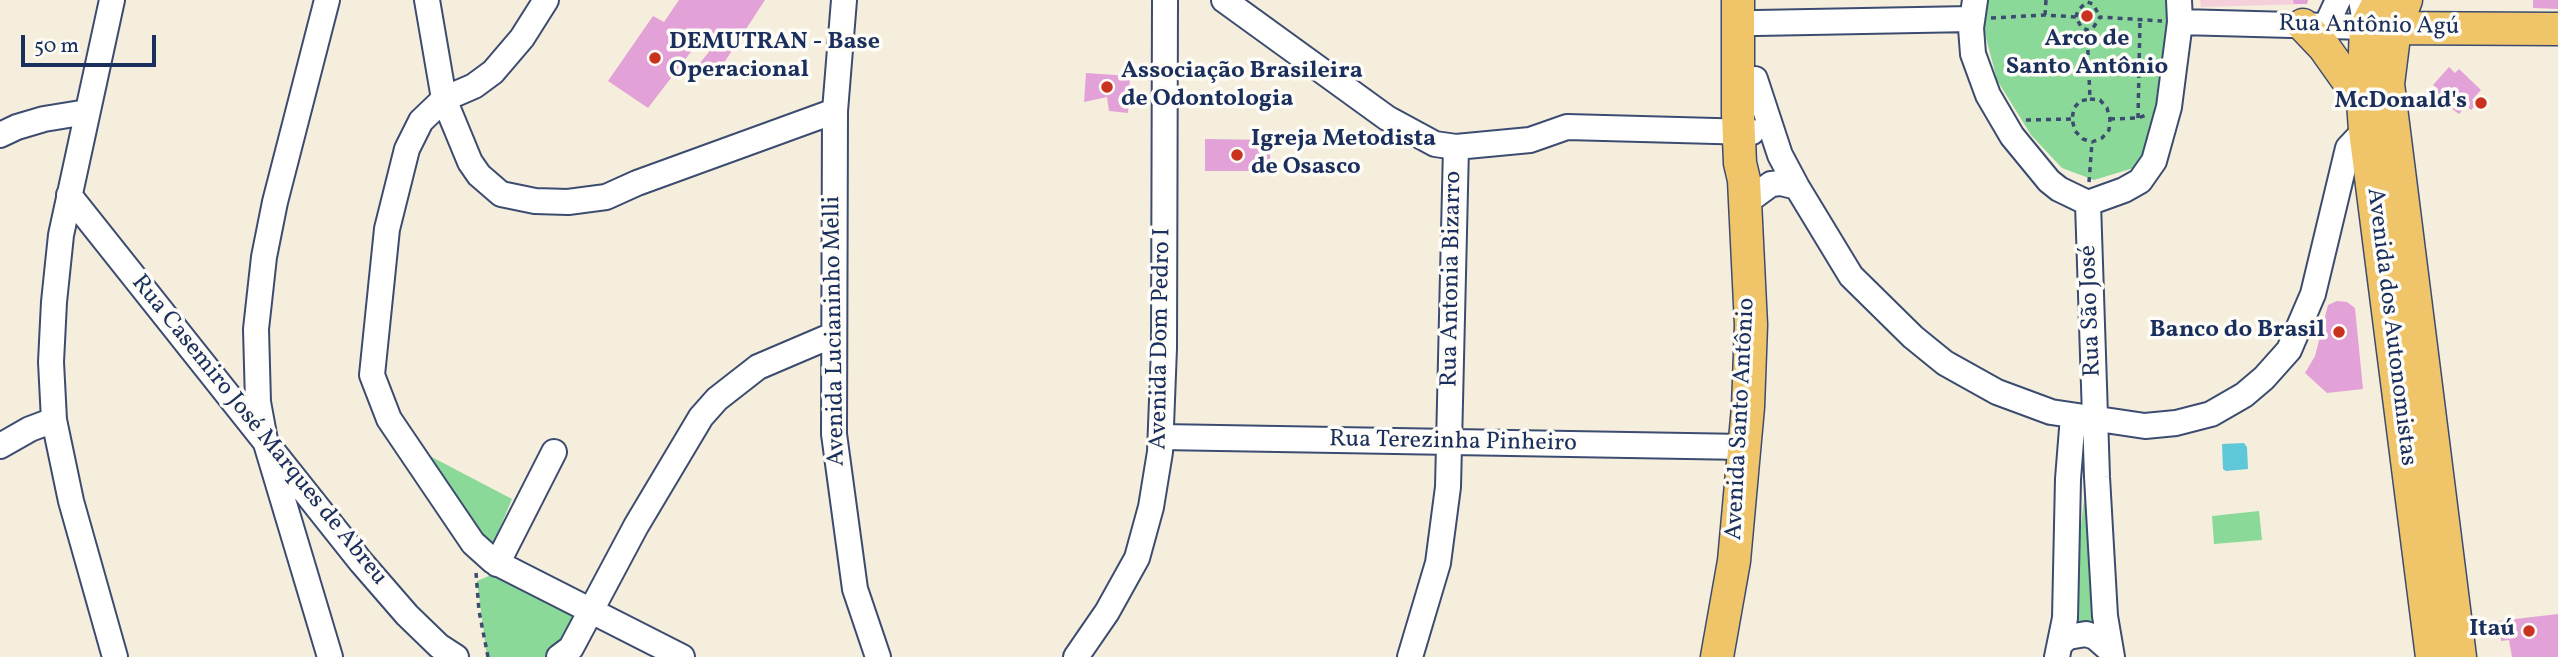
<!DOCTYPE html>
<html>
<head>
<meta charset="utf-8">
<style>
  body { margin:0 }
  #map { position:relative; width:2558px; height:657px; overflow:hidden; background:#f6eedc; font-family:Vollkorn,serif }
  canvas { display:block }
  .scale { position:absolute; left:21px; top:35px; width:135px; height:32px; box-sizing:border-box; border:4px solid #1b2f5e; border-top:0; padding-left:9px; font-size:21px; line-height:24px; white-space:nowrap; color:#1b2f5e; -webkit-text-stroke:5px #fdfcf7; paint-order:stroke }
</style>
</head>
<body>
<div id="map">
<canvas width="2558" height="657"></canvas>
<div class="scale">50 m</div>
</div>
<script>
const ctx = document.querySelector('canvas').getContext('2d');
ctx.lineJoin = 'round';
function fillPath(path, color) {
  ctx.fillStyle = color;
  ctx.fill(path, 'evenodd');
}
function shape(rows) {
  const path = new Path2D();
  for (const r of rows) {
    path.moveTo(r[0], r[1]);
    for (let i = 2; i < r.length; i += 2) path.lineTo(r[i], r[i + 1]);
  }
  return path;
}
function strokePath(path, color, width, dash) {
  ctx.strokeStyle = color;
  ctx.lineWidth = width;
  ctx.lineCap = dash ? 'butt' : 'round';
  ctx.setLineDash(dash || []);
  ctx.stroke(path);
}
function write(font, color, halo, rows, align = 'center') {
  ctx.font = font + ' Vollkorn,serif';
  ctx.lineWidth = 7;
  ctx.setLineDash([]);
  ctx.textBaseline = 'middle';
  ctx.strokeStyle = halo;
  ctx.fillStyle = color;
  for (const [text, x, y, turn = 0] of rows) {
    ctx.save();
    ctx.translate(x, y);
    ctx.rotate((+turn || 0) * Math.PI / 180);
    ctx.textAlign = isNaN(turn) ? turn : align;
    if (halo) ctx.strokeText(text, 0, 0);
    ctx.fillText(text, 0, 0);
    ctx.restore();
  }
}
fillPath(shape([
  [2200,0,2308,0,2307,4,2201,7]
]), '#f5cfd9');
fillPath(shape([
  [1984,0,2172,0,2154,150,2137,167,2094,180,2062,168,2031,135,1997,80,1983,26],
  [428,455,512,499,489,554],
  [2086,482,2100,613,2090,625,2081,626,2071,615],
  [2259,511,2262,540,2214,544,2212,516],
  [496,573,574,616,565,641,549,657,487,657,477,581]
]), '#8bd998');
fillPath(shape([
  [2244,443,2247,447,2248,469,2226,471,2223,469,2222,444]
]), '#5ec8d9');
fillPath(shape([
  [679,0,765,0,716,75,699,64,709,52,697,44,648,108,608,81,653,16,664,22],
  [2293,0,2308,0,2307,4,2294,4],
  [2533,0,2558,0,2558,9,2533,8],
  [2449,67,2455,73,2459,69,2481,90,2472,100,2476,104,2471,110,2466,106,2459,114,2433,95,2438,89,2433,85],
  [1086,73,1130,76,1128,113,1109,111,1107,97,1084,102],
  [1205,139,1269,140,1271,171,1205,171],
  [2337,301,2347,302,2355,308,2363,389,2327,393,2305,373,2315,356,2328,305],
  [2558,614,2558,657,2512,657,2509,640,2501,641,2498,621]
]), '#e2a2d8');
const minor = shape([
  [112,0,61,235,54,302,51,362,54,420,71,501,115,657],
  [327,0,275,202,264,257,256,329,258,402,265,440,330,657],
  [427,0,444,99,470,162,479,175,501,194,535,201,568,202,606,197,637,183,835,111],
  [546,0,522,38,493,72,474,86,444,99,421,121,407,149,387,229,372,375,389,419,473,543,493,561,682,657],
  [844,0,835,111,834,434,855,589,878,657],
  [1224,0,1387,118,1435,144,1456,147,1530,140,1567,127,1752,132],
  [1975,0,1971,28,1973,54,1988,95,2012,136,2049,181,2059,189,2088,203,2124,190,2140,181,2154,161,2169,107,2180,22,2179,0],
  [2180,22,2366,27,2361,0],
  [1756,23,1971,19],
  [2326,26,2338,0],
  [1755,79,1780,155,1797,187,1851,276,1913,337,1945,363,1997,392,2051,412,2145,426,2176,423,2211,414,2244,395,2264,378,2289,350,2313,294,2348,148,2365,130],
  [0,135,17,127,44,119,87,112],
  [69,195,361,562,407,615,439,646,456,657],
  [1745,203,1771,184,1781,183,1797,187],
  [2088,203,2097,477,2105,616,2112,657],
  [1161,437,1745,447],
  [0,446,30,429,54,420],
  [497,564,554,452],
  [2060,644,2068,637,2086,634,2095,637,2111,651],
  [559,657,571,648,636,526,701,417,717,399,758,367,833,335],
  [1076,657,1107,612,1137,558,1151,507,1160,452,1164,348,1165,0],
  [1410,657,1438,563,1448,487,1456,147],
  [2057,657,2065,618,2068,479,2073,416]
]);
const major = shape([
  [2380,0,2366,27,2363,102,2365,130,2432,657],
  [2406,0,2395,28,2388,84,2460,657],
  [2303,25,2324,47,2363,102],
  [2377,28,2558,29],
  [1717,657,1734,561,1748,407,1751,325,1744,180,1740,163,1738,114,1738,0]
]);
strokePath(minor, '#3c4c71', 28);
strokePath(major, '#3c4c71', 35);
strokePath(shape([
  [2045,15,2046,0],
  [2076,17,2078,10,2087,2,2093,4,2100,17],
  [1991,18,2045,15,2076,17,2081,27,2087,30,2093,28,2100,17,2162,21],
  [2087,30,2090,99],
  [2090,99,2100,100,2107,108,2110,119,2109,130,2102,138,2092,142,2083,139,2075,131,2072,119,2074,108,2080,101,2090,99],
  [2138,118,2140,20],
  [2110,119,2138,118,2146,115],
  [2026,120,2072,119],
  [2089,182,2092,142],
  [476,573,479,611,488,657]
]), '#3c4c71', 3.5, [5, 5]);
strokePath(minor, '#fff', 24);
strokePath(major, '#f0c469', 32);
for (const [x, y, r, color] of [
  [2087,16,7,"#c8321e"],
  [655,58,7,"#c8321e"],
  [1107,87,7,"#c8321e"],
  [2481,103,7,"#c8321e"],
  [1237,155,7,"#c8321e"],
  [2339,332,7,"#c8321e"],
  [2529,631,7,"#c8321e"]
]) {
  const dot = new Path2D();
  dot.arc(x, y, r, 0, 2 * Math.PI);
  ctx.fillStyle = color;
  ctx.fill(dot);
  strokePath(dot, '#fdfcf7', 2.5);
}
write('24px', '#1b2f5e', '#fdfcf7', [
  ["Rua Antônio Agú",2369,27,1],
  ["Rua Antonia Bizarro",1453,279,-89],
  ["Rua São José",2092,311,-92],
  ["Avenida dos Autonomistas",2390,327,83],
  ["Avenida Lucianinho Melli",836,331,-91],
  ["Avenida Dom Pedro I",1162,339,-89],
  ["Avenida Santo Antônio",1742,419,-87],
  ["Rua Casemiro José Marques de Abreu",258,431,51],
  ["Rua Terezinha Pinheiro",1453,443,1]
]);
write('bold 24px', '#1b2f5e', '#fdfcf7', [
  ["Arco de",2087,41,"center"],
  ["Santo Antônio",2087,69,"center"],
  ["DEMUTRAN - Base",669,44],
  ["Operacional",669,72],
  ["Associação Brasileira",1121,73],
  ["de Odontologia",1121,101],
  ["McDonald's",2467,103,"right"],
  ["Igreja Metodista",1251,141],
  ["de Osasco",1251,169],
  ["Banco do Brasil",2325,332,"right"],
  ["Itaú",2515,631,"right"]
], 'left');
</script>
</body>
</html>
